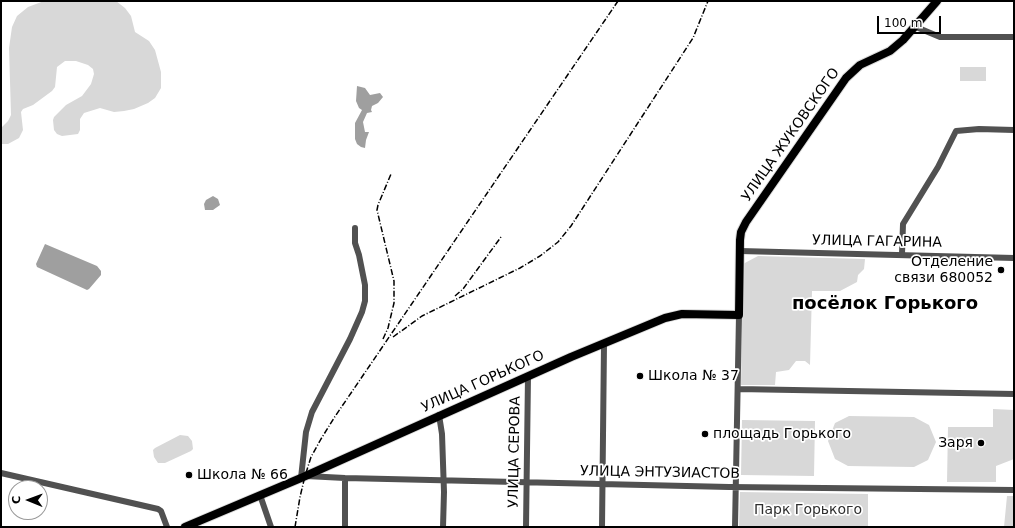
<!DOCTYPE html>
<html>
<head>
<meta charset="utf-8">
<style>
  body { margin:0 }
  #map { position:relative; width:1015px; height:528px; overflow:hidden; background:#fff; font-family:"DejaVu Sans",sans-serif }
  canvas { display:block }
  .frame { position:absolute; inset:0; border:2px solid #000; pointer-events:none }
  .north { position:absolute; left:8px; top:480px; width:40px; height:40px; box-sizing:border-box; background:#fff; border:1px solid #999; border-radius:50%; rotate:271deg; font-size:11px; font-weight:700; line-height:16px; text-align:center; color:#000 }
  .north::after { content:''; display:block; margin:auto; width:14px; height:18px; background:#000; clip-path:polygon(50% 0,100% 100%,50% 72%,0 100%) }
  .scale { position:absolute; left:877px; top:16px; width:64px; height:18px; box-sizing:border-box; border:2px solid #000; border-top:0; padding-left:5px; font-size:12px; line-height:14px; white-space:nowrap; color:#000; -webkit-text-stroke:3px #fff; paint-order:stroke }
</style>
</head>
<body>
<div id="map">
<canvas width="1015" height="528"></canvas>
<div class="frame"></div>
<div class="north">С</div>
<div class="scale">100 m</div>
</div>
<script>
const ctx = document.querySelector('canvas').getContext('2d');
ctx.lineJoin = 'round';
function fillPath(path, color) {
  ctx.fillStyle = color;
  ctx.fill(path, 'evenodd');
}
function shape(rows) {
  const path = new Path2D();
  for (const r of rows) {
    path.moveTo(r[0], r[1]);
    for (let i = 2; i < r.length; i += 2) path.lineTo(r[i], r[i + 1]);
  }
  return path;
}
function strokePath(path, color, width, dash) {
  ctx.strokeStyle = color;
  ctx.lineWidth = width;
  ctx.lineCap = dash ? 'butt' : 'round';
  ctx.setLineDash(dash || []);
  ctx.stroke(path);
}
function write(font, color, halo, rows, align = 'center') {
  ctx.font = font + ' "DejaVu Sans",sans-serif';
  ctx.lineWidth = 3.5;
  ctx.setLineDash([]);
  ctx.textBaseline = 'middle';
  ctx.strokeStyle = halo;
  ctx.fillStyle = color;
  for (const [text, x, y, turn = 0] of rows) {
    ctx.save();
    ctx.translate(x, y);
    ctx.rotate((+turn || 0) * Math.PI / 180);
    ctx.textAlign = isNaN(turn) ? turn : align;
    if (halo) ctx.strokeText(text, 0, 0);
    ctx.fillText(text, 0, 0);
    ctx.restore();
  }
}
fillPath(shape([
  [44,1,67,1,71,2,116,1,125,8,131,16,135,32,149,41,155,50,161,72,161,88,155,98,148,103,134,109,124,111,114,112,100,108,84,113,80,119,80,130,78,134,62,136,57,134,54,130,53,120,54,117,66,105,82,96,91,84,94,74,93,69,88,65,76,61,65,61,57,67,55,87,52,91,33,105,23,109,21,112,23,130,19,138,8,144,1,144,1,128,8,121,11,115,9,48,12,27,17,16,28,7],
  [960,67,986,67,986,81,960,81],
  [758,256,865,259,864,269,858,275,857,282,840,291,812,291,810,365,805,361,796,361,789,370,776,372,775,385,741,385,743,264],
  [993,409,1014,410,1014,459,996,466,996,482,947,482,948,427,993,427],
  [849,416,914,417,929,425,936,442,928,460,914,467,848,466,835,459,828,441,835,423],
  [742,420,815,421,814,476,741,475],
  [180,435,188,436,192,441,193,449,191,451,165,463,158,463,154,457,153,450,155,448],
  [740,492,868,494,868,527,739,527],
  [1007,496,1014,496,1014,527,1004,527]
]), '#d8d8d8');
fillPath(shape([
  [357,86,365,88,370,95,380,93,383,97,378,103,372,106,371,110,372,112,367,113,363,122,365,132,369,132,366,140,365,148,361,147,357,144,355,139,355,123,362,110,359,108,356,101],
  [213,196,218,199,220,205,213,210,205,210,204,204,206,200],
  [45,244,97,266,101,271,101,275,89,289,87,290,37,267,36,264]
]), '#9f9f9f');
const major = shape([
  [185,527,301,478,571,357,665,318,682,314,739,315,740,240,741,232,746,222,846,78,860,65,890,51,903,40,937,1]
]);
strokePath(major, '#dbdbdb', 10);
strokePath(shape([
  [916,27,940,37,1014,37],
  [740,251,1014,258],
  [902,254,903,224,938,167,956,131,979,129,1014,130],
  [738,389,1014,394],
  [439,415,442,434,444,492,443,527],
  [1,473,158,509,161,511,167,527],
  [306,476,345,478,729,487,1014,490],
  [301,478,306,432,312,412,350,339,362,312,365,301,365,285,359,255,355,243,355,228],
  [260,495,271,527],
  [345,527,345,478],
  [526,527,528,376],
  [602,527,604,344],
  [735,527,739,315]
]), '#515151', 6);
strokePath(major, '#000', 8);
strokePath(shape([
  [455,296,463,289,501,237],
  [393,337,422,316,520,268,540,256,558,242,571,226,693,38,708,1],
  [383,339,388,328,394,303,394,281,377,210,378,205,391,174],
  [295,527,300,497,305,476,311,457,321,439,334,418,618,1]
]), '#000', 1.5, [6, 2, 1, 2]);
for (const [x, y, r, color] of [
  [1001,270,4,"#000"],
  [640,376,4,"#000"],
  [705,434,4,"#000"],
  [981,443,4,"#000"],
  [189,475,4,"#000"]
]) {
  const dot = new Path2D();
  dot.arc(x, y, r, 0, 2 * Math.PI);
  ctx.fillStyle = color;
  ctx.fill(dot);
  strokePath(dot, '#fff', 1.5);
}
write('14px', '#000', '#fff', [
  ["УЛИЦА ЖУКОВСКОГО",791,135,-55],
  ["УЛИЦА ГАГАРИНА",877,242,1],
  ["УЛИЦА ГОРЬКОГО",483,382,-24],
  ["УЛИЦА СЕРОВА",515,452,-89],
  ["УЛИЦА ЭНТУЗИАСТОВ",660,473,1]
]);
write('14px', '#000', '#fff', [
  ["Отделение",993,262,"right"],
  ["связи 680052",993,278,"right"],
  ["Школа № 37",648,376],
  ["площадь Горького",713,434],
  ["Заря",973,443,"right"],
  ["Школа № 66",197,475]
], 'left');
write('14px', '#2f2f2f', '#fff', [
  ["Парк Горького",808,510]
]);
write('bold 18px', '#000', '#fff', [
  ["посёлок Горького",885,304]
]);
</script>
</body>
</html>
